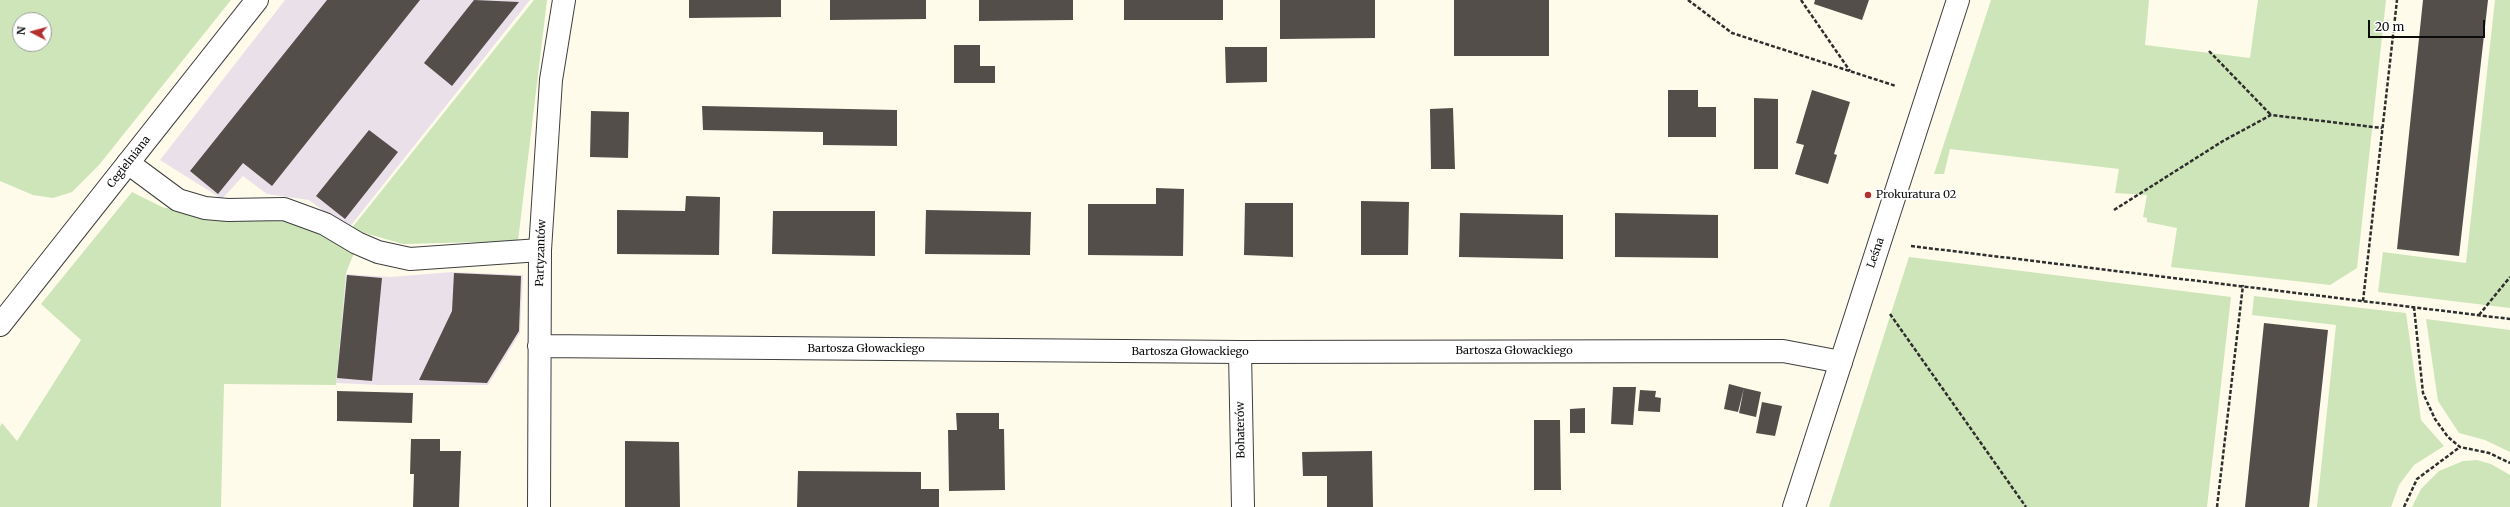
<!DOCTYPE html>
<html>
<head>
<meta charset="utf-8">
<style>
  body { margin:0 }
  #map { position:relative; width:2510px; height:507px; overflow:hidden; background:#fefbeb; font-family:Merriweather,serif }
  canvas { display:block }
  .north { position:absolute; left:12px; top:12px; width:40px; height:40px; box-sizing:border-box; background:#fff; border:1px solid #9e9e9e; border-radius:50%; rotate:276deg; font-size:11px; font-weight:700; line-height:16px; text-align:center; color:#0c0c0c }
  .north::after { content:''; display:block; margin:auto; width:14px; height:18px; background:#b2302d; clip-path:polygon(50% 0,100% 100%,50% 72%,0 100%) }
  .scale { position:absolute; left:2368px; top:20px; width:117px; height:18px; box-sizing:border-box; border:2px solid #0c0c0c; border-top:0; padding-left:5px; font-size:12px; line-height:14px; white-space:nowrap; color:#0c0c0c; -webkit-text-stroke:3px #fff; paint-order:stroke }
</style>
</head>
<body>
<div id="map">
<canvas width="2510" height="507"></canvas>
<div class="north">N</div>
<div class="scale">20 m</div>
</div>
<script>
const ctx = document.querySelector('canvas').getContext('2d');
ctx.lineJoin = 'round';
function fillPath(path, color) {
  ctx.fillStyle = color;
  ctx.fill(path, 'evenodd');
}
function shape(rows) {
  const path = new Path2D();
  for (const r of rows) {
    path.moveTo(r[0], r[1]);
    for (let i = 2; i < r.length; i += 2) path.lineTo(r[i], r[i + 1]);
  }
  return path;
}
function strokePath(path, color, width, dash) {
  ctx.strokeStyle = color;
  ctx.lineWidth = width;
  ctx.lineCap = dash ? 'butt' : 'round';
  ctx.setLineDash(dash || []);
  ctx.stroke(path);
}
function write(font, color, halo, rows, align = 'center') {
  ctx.font = font + ' Merriweather,serif';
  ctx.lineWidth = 4;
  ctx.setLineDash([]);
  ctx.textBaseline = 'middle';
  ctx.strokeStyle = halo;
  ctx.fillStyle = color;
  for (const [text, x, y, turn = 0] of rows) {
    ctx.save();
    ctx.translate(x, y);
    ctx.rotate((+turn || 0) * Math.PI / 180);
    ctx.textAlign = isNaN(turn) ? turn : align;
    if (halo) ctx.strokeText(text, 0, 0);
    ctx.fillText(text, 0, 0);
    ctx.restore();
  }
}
fillPath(shape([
  [285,0,530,0,348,229,309,200,267,194,243,176,222,199,160,160],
  [453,272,523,275,520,333,488,385,381,385,336,383,346,274,390,277]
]), '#eae0ea');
fillPath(shape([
  [0,0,231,0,99,165,72,192,53,198,33,195,0,181],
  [20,20,44,20,44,44,20,44],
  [534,0,547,0,518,241,403,244,351,229],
  [1991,0,2149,0,2145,45,2250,58,2258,0,2386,0,2357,268,2330,285,2171,267,2177,228,2147,222,2147,218,2143,217,2147,195,2115,193,2119,169,1950,149,1944,174,1934,174],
  [2495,0,2510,0,2510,308,2378,292,2383,252,2466,263],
  [132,192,162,207,184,212,258,220,288,221,318,231,354,253,346,273,336,385,224,384,221,507,0,507,0,427,2,423,17,441,81,340,41,304],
  [1909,257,2231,297,2207,507,1829,507],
  [2254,296,2406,313,2421,420,2444,446,2414,465,2399,485,2391,507,2317,507,2336,325,2252,315],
  [2426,319,2510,330,2510,452,2485,440,2459,433,2438,401],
  [2477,460,2491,464,2510,475,2510,507,2412,507,2421,489,2439,471,2463,461]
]), '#cde5b8');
fillPath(shape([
  [327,0,420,0,272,186,243,163,218,194,190,171],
  [474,0,519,2,452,86,424,63],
  [689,0,781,0,781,17,689,18],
  [830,0,926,0,926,19,830,20],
  [979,0,1073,0,1073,20,979,21],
  [1124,0,1223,0,1223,20,1124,20],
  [1280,0,1375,0,1375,38,1280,39],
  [1454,0,1549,0,1549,56,1454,56],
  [1815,0,1869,0,1862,20,1814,4],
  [2423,0,2488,0,2459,256,2397,249],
  [954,45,980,45,980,66,995,66,995,83,954,83],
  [1225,47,1267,47,1267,82,1226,83],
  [1668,90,1698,90,1698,107,1716,107,1716,137,1668,137],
  [1812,90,1850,102,1834,154,1837,155,1828,184,1795,174,1804,145,1796,143],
  [1754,98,1778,99,1778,169,1754,169],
  [702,106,897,110,897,146,823,145,823,132,703,130],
  [1453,108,1455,169,1431,169,1430,109],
  [591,111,629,112,628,158,590,157],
  [369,130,398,152,345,219,316,196],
  [1156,188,1184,189,1183,256,1088,255,1088,204,1156,204],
  [686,196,720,197,719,255,617,254,617,210,685,211],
  [1361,201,1409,202,1408,255,1361,255],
  [1245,203,1293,203,1293,257,1244,255],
  [926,210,1031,212,1030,255,925,254],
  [773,211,875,211,875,256,772,254],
  [1460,213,1563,215,1563,259,1459,257],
  [1615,213,1718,215,1718,258,1615,257],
  [454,273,521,276,519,331,487,383,419,380,452,311],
  [347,275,382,278,372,381,337,378],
  [2264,323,2328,330,2309,507,2245,507],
  [1729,384,1744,388,1738,412,1724,409],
  [1613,387,1636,387,1633,425,1611,424],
  [1744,388,1761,392,1756,417,1739,413],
  [1640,390,1656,391,1655,397,1661,398,1660,412,1638,411],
  [337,391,413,393,412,423,337,421],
  [1762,402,1782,406,1775,436,1756,433],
  [1585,408,1585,433,1570,433,1570,409],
  [956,413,999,413,999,429,1004,429,1005,490,949,491,948,430,957,430],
  [1534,420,1560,420,1561,490,1534,490],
  [411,439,440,439,440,451,461,451,459,507,413,507,414,474,410,474],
  [625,441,679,442,680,507,625,507],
  [1372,451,1373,507,1327,507,1327,476,1303,476,1302,452],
  [798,471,921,472,921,489,939,489,939,507,797,507]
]), '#534e49');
const service = shape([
  [128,163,178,200,205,208,228,210,284,209,325,224,357,243,378,252,410,259,540,250]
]);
const minor = shape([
  [0,325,257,0],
  [539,346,1240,352,1783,351,1841,362],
  [1240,352,1243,507],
  [539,507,540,250,551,80,564,0]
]);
const tertiary = shape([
  [1794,507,1958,0]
]);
strokePath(service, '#3f3f3f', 24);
strokePath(minor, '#3f3f3f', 24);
strokePath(tertiary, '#3f3f3f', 24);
strokePath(shape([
  [1688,0,1732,33,1896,86],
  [1801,0,1850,71],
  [2209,51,2271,115],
  [2114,210,2223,141,2271,115,2382,128],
  [1911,246,2510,319],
  [2363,301,2397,0],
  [2414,307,2423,393,2435,419,2448,437,2460,447,2489,453,2510,463],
  [1890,314,2026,507],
  [2479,315,2510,277],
  [2217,507,2243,285],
  [2404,507,2417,479,2460,447]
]), '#2e2e2e', 2.5, [4, 2]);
strokePath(service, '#fff', 22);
strokePath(minor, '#fff', 22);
strokePath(tertiary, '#fff', 22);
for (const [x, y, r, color] of [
  [1868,195,4,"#b2302d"]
]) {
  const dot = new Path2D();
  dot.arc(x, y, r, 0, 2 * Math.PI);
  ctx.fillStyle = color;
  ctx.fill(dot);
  strokePath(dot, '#fff', 1.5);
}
write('11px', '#0c0c0c', '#fff', [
  ["Cegielniana",129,162,-52],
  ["Partyzantów",541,253,-88],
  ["Leśna",1876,253,-71],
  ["Bartosza Głowackiego",866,349],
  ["Bartosza Głowackiego",1514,351],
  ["Bartosza Głowackiego",1190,352],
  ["Bohaterów",1241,430,-91]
]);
write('11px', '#0c0c0c', '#fff', [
  ["Prokuratura 02",1876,195]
], 'left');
</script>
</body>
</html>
